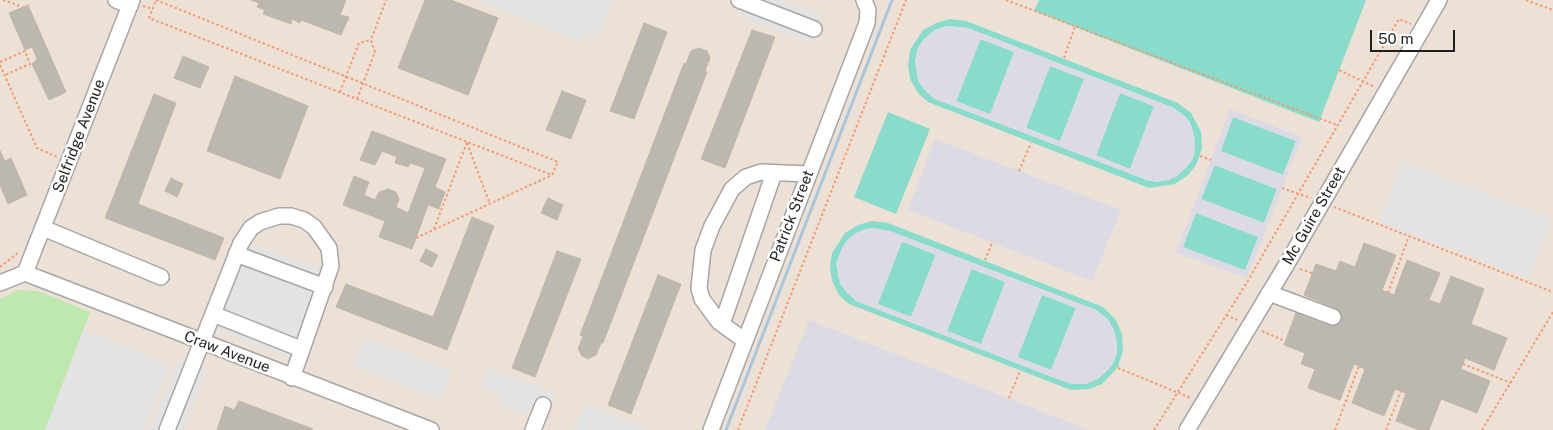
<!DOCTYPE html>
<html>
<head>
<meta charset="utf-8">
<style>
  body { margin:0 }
  #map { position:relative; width:1553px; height:430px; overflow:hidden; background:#f0eee6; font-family:"Public Sans",sans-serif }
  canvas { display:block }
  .scale { position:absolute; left:1370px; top:30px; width:85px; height:22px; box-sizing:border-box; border:2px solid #1f1f1f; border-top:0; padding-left:6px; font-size:15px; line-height:18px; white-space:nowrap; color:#1f1f1f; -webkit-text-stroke:4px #fff; paint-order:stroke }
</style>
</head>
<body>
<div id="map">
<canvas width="1553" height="430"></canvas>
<div class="scale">50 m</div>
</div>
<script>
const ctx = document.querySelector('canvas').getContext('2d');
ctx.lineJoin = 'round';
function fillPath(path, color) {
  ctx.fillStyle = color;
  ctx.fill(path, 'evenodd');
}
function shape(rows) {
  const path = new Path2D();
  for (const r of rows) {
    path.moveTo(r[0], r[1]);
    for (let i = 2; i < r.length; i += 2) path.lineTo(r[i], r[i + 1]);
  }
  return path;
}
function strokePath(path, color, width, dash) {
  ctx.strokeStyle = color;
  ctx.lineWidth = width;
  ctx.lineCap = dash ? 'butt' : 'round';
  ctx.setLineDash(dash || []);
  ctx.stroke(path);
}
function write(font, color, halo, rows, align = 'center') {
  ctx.font = font + ' "Public Sans",sans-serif';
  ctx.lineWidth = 5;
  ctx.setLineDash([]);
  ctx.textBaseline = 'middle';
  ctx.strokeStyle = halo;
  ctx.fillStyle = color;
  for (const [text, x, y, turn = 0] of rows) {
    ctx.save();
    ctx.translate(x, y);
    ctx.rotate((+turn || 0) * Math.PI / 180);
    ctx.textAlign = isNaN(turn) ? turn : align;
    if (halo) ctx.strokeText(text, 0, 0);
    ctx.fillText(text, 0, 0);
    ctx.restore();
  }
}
fillPath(shape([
  [0,0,1553,0,1553,430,0,430]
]), '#ede1d6');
fillPath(shape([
  [18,290,38,291,90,312,45,430,0,430,0,299]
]), '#bfe8ae');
fillPath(shape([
  [1039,0,1366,0,1319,122,1034,11],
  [950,19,966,21,1178,103,1191,113,1201,132,1202,148,1196,165,1188,175,1175,184,1149,188,928,102,918,93,910,79,908,65,910,50,923,30,936,23],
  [947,26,968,28,1174,108,1189,121,1192,128,1195,151,1193,158,1190,163,1169,180,1156,182,935,99,930,95,915,61,918,48,924,39],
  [980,39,1014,52,990,115,956,102],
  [1050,66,1084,79,1060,141,1026,128],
  [1120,93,1154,106,1130,169,1096,156],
  [888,112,930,129,896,214,854,197],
  [1233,117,1296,141,1283,175,1220,151],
  [1214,165,1277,189,1264,223,1201,199],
  [1196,213,1259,237,1245,271,1183,247],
  [872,221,888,223,1103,307,1116,320,1122,334,1123,350,1118,367,1102,384,1089,389,1071,390,849,304,839,295,832,281,830,267,832,253,845,233,858,225],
  [874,228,890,231,1096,310,1104,316,1117,342,1117,353,1112,365,1108,370,1065,382,856,301,838,277,838,258,843,246,862,230],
  [902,241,936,254,911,317,877,304],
  [972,268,1006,282,981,344,947,331],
  [1042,295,1076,308,1051,370,1017,357]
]), '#87dccc');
fillPath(shape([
  [475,0,612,0,597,39,584,34,580,42],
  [755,0,783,0,822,15,810,43,740,17,743,10],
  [1402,161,1552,219,1529,279,1379,222],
  [237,238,336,275,302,363,204,325],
  [84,329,170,365,144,430,45,430],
  [365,337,451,371,440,400,354,366],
  [178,361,207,371,183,430,150,430],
  [489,368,555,393,551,402,530,407,527,415,497,403,499,394,480,386],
  [584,404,652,430,573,430]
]), '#e3e3e3');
fillPath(shape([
  [947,26,968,28,1174,108,1186,117,1192,128,1195,140,1193,158,1186,168,1176,177,1164,181,1149,181,935,99,925,91,918,81,915,61,918,48,924,39,934,30],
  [981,39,1014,52,990,114,956,101],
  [1050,66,1084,79,1060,141,1026,128],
  [1120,93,1154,106,1130,169,1096,155],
  [1230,109,1302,137,1247,278,1176,253],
  [1233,117,1296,141,1283,175,1221,151],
  [1215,165,1277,189,1264,223,1201,199],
  [1196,213,1258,237,1245,270,1183,247],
  [935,139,1121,210,1092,281,908,210],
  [869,228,890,231,1096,310,1108,319,1114,330,1117,342,1115,360,1108,370,1098,379,1086,384,1071,384,856,301,847,293,840,284,836,263,846,241,856,233],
  [902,242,936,255,911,317,878,304],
  [971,269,1005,282,981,344,947,331],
  [1042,295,1076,308,1051,370,1018,357],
  [809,320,1089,430,765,430]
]), '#dcdae5');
strokePath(shape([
  [726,430,892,0]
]), '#a8c6dc', 3);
const building = shape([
  [251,0,346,0,340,15,349,17,341,35,301,20,300,23,292,19,291,24,263,14,265,10,257,7,259,3,251,0],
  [425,0,451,0,498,18,468,95,398,68,425,0],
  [28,5,66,92,49,100,32,64,37,59,32,47,25,50,9,13,28,5],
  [644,23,667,32,634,119,610,111,644,23],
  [752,30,775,37,725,168,701,159,752,30],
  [699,48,707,51,710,58,705,71,707,72,603,343,601,343,596,355,588,359,582,356,578,349,583,336,580,335,684,63,686,64,691,51,699,48],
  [183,56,209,67,200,88,174,78,183,56],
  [235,76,308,106,280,179,207,151,235,76],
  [562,91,586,100,571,139,546,130,562,91],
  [154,94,176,103,138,204,224,238,215,260,105,218,154,94],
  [372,131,446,159,435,187,445,192,439,209,428,205,412,249,379,237,385,221,343,205,354,176,369,182,364,195,375,200,379,192,388,189,396,192,399,199,396,207,408,213,425,168,410,163,408,167,395,163,397,157,382,151,375,165,360,160,372,131],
  [0,151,5,161,11,158,27,195,8,204,0,185,0,151],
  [171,178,183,184,177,197,165,191,171,178],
  [548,198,563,205,557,220,541,213,548,198],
  [472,217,494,226,447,350,336,307,346,284,433,317,472,217],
  [1364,243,1396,255,1382,290,1394,295,1407,260,1440,273,1429,300,1440,304,1451,276,1484,289,1471,324,1507,338,1494,370,1465,358,1461,369,1490,381,1477,413,1441,399,1429,430,1419,430,1396,421,1406,393,1395,389,1384,416,1352,403,1365,369,1354,364,1340,400,1308,388,1315,369,1301,364,1305,353,1284,345,1296,313,1329,326,1333,317,1336,308,1304,295,1316,264,1336,271,1340,261,1355,267,1364,243],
  [426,249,438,255,432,267,420,261,426,249],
  [557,251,581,259,535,377,512,368,557,251],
  [658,275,681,284,631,414,608,405,658,275],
  [239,401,313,429,312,430,217,430,225,406,234,410,239,401]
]);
fillPath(building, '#bcb7af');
strokePath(building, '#c1b8a9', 1);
const minor = shape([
  [116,0,130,6],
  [739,0,814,29],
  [43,228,161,277],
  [236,254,325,287],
  [25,273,431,430],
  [25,273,132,0],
  [0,283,25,273],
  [1269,293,1333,317],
  [213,314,301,349],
  [722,324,774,173],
  [744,340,719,322,702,299,699,288,703,250,712,226,732,189,746,177,761,172,808,174],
  [167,430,241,243,251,228,260,222,279,216,291,216,304,220,314,227,329,248,331,266,292,378],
  [533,430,543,405],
  [711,430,867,23,868,10,864,0],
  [1187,430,1288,262,1439,0]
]);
strokePath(minor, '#a6a6a6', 18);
strokePath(shape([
  [3,0,18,5,19,9],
  [156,0,347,77,558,162,552,175,149,18,156,0],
  [1006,0,1337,125],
  [1526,0,1553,10],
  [143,6,153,9],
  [1064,58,1075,26],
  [0,62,25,51,30,64,5,75],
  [0,65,37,148,57,157],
  [1339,70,1375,87],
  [340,92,359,43,371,40],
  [357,99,375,52,371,40,386,0],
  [467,143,490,204],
  [1200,156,1211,160],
  [1019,171,1031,143],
  [1282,188,1311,198],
  [1334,207,1553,292],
  [434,229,467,142],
  [416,238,552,175],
  [985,260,992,243],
  [0,267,18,253],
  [1300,269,1312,273],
  [1388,293,1409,236],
  [1226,315,1237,320],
  [1262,331,1285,341],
  [1463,364,1511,383],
  [1118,368,1191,398],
  [1009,398,1020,371],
  [738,430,906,0],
  [1154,430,1246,284,1399,19,1411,24],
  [1335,430,1359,366],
  [1386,430,1401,391],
  [1482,430,1553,312]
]), '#f59971', 2, [2.5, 2.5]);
strokePath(minor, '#fff', 15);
write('15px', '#1f1f1f', '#fff', [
  ["Selfridge Avenue",79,136,-69],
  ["Patrick Street",792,216,-69],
  ["Mc Guire Street",1314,216,-60],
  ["Craw Avenue",227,352,21]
]);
</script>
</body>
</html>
